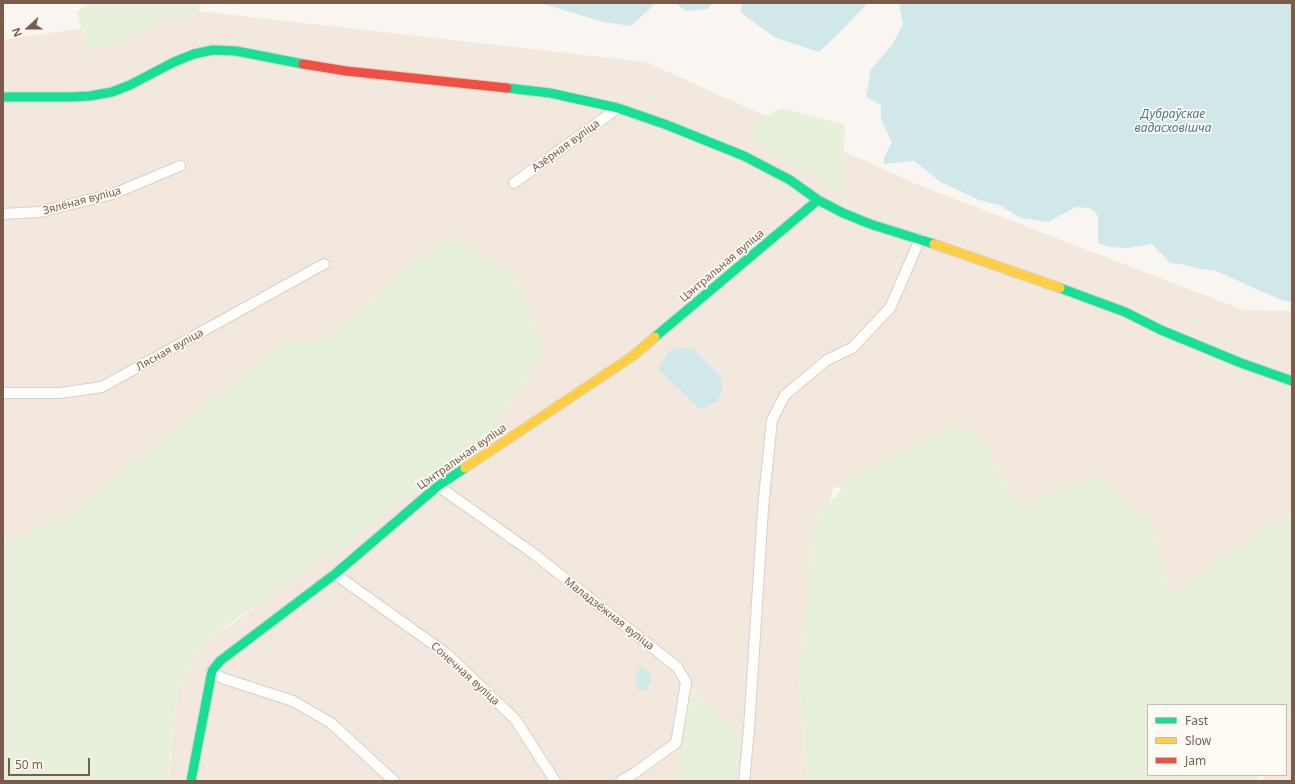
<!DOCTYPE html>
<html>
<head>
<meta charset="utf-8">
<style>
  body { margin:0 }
  #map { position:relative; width:1295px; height:784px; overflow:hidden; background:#f9f5f0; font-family:"Noto Sans",sans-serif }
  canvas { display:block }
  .frame { position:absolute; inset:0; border:4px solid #7a5c4d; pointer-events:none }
  .legend { position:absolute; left:1147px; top:704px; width:140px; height:72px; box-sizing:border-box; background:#fffaf3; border:1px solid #cabbb1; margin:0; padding:5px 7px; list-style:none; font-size:12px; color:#7a5c4d }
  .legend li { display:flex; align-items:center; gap:8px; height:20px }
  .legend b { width:20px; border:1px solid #cabbb1 }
  .north { position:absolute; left:8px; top:8px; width:40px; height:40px; -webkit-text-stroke:3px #fffaf3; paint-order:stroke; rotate:249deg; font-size:11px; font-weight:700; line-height:16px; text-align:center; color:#7a5c4d }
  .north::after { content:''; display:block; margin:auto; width:14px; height:18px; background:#7a5c4d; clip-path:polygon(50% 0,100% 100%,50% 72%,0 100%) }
  .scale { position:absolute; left:8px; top:758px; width:82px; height:18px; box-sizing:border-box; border:2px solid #7a5c4d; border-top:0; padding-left:5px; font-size:12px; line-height:14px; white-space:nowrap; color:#7a5c4d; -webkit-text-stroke:3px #fffaf3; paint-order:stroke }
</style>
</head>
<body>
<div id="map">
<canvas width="1295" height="784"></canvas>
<div class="frame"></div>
<ul class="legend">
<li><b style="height:5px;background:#16e098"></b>Fast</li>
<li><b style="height:5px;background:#ffcf43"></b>Slow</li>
<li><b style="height:5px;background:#f24e42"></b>Jam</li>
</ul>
<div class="north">N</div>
<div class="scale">50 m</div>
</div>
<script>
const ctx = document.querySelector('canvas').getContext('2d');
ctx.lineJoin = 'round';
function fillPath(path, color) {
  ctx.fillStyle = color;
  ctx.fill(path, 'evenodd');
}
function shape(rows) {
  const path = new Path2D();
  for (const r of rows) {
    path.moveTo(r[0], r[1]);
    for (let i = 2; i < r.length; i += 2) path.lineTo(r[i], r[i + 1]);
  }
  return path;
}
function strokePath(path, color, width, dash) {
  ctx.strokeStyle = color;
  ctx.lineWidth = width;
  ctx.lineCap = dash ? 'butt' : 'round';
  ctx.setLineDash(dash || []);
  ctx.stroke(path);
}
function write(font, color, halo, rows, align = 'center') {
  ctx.font = font + ' "Noto Sans",sans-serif';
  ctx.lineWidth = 3.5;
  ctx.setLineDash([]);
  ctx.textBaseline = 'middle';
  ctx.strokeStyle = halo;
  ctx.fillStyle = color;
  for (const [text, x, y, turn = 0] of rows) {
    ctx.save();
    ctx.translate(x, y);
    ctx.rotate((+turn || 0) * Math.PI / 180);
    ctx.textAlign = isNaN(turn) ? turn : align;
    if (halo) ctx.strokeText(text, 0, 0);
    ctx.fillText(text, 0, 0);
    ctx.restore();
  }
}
fillPath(shape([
  [198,11,646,62,916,184,1243,310,1292,311,1292,781,1262,781,1265,775,1286,775,1286,705,1020,508,833,487,799,681,806,768,810,781,734,781,742,740,692,688,677,781,168,781,178,689,198,649,487,436,449,235,317,345,68,516,3,543,3,40]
]), '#f2e8de');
fillPath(shape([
  [90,3,201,3,195,19,160,17,149,28,88,54,77,12],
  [781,108,845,125,842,192,760,145,747,127],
  [449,235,514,274,545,353,487,436,346,544,233,621,198,649,178,689,167,781,3,781,3,543,68,516,288,340,318,342,367,304],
  [960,424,981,440,1020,508,1092,475,1153,521,1169,596,1292,511,1292,710,1286,722,1286,705,1148,705,1148,775,1259,775,1256,781,810,781,806,768,799,681,814,521,852,477],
  [691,688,742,740,734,781,677,781]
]), '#e7f0db');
fillPath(shape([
  [540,3,665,3,655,4,631,26,604,22],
  [675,3,713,3,707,9,686,11],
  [742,3,868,3,837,35,819,52,776,38,741,13],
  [899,3,1292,3,1292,303,1279,299,1216,271,1196,268,1182,264,1170,263,1152,244,1128,248,1108,247,1098,243,1098,216,1094,211,1089,208,1076,207,1048,222,1021,218,999,205,979,200,941,182,914,161,884,164,884,157,892,142,881,119,881,105,866,97,871,69,893,44,903,24],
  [680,348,693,348,721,377,722,391,717,401,704,408,700,409,658,369,669,351],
  [641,667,649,672,651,682,645,691,638,690,635,684,637,681,635,675]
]), '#d0e8ea');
const street = shape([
  [514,183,618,108],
  [3,214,39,212,113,194,180,166],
  [3,393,60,393,102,387,324,264],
  [438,486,534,554,677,667,686,682,676,743,636,772,621,781],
  [335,574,447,654,515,719,555,781],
  [212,671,222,678,293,701,331,723,394,781],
  [744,781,749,729,763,508,772,420,785,395,827,360,852,348,890,308,920,239]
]);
const fast = shape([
  [507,88,550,93,618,108,667,125,744,156,790,180,818,200,843,213,870,224,934,244],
  [3,97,70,97,90,96,112,92,130,85,174,62,194,54,213,50,236,51,303,64],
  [1060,288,1125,312,1161,330,1241,363,1292,381],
  [655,337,818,200],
  [191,781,212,671,220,661,335,574,438,486,465,468]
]);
const slow = shape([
  [934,244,1060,288],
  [465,468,633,356,655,337]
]);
const jam = shape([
  [303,64,346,71,507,88]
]);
strokePath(street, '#d7d1cb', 12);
strokePath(fast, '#d9d2cb', 11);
strokePath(slow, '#d9d2cb', 11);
strokePath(jam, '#d9d2cb', 11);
strokePath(street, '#fefefd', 10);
strokePath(fast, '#16e098', 9);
strokePath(slow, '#ffcf43', 9);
strokePath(jam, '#f24e42', 9);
write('11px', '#7a5c4d', '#fffaf3', [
  ["Азёрная вуліца",566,146,-36],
  ["Зялёная вуліца",82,201,-15],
  ["Цэнтральная вуліца",722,266,-40],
  ["Лясная вуліца",170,350,-29],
  ["Цэнтральная вуліца",462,457,-35],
  ["Маладзёжная вуліца",609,614,38],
  ["Сонечная вуліца",465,674,42]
]);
write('italic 12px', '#437c86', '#fffaf3', [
  ["Дубраўскае",1173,115],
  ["вадасховішча",1173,129]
]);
</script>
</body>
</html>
